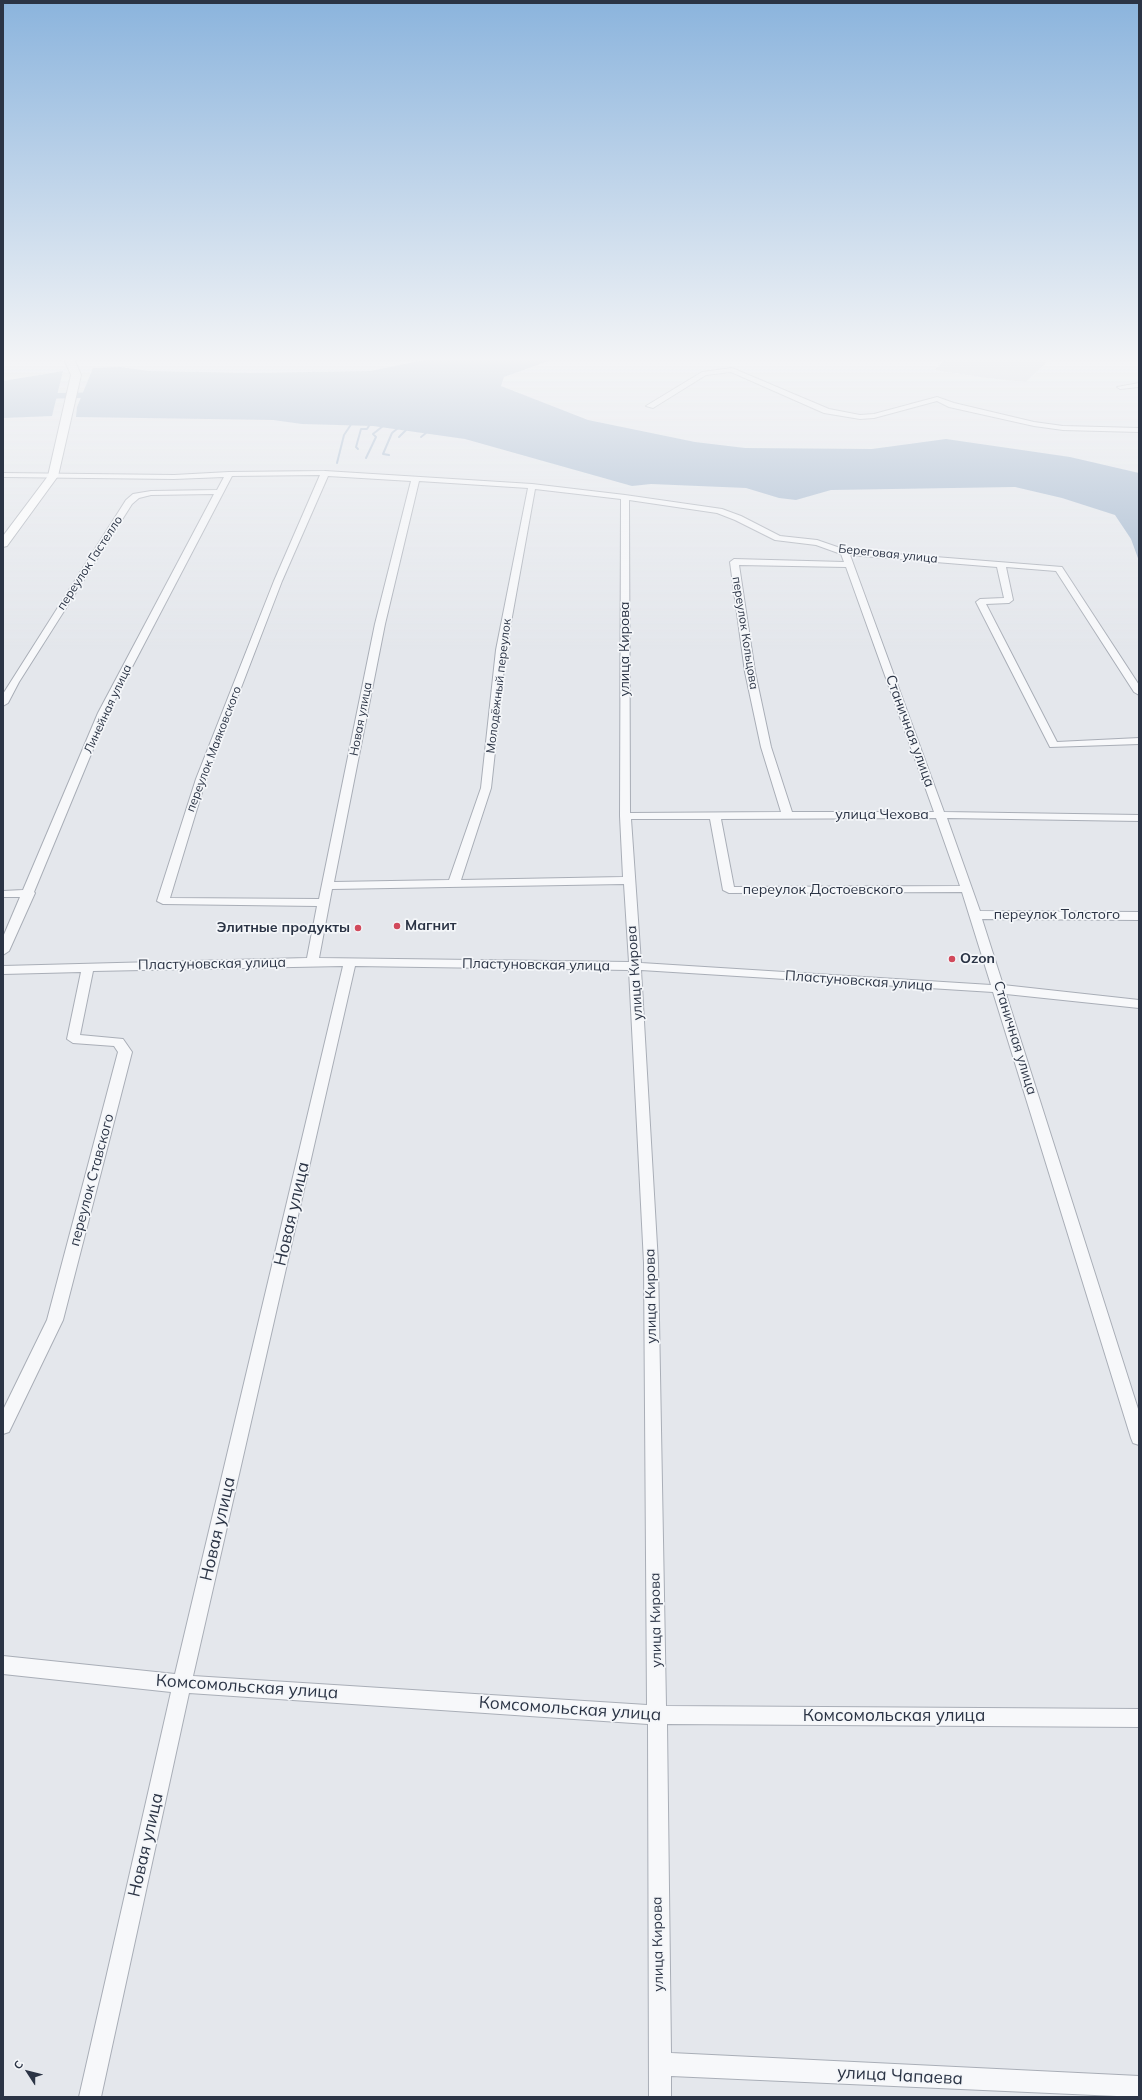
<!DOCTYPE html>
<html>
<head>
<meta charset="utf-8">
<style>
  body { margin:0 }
  #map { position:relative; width:1142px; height:2100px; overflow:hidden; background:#e4e7ec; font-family:Mulish,sans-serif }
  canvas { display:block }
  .frame { position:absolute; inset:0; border:4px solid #2b3445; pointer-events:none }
  .north { position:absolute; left:8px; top:2052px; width:40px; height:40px; -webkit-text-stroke:3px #f4f6f9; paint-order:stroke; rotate:306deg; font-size:11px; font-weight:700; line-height:16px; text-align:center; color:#2b3445 }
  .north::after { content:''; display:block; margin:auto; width:14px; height:18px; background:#2b3445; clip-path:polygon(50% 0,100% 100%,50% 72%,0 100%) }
</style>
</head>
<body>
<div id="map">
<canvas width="1142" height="2100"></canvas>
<div class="frame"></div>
<div class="north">С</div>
</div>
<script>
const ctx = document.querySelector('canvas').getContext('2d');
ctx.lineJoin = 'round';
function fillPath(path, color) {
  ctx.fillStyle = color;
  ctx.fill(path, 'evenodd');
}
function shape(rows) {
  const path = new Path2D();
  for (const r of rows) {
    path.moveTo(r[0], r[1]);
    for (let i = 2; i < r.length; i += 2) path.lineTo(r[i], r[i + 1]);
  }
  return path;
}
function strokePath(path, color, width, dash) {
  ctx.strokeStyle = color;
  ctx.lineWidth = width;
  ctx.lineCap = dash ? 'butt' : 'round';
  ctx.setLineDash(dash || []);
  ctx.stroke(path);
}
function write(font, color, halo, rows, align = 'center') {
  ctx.font = font + ' Mulish,sans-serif';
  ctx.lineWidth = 3.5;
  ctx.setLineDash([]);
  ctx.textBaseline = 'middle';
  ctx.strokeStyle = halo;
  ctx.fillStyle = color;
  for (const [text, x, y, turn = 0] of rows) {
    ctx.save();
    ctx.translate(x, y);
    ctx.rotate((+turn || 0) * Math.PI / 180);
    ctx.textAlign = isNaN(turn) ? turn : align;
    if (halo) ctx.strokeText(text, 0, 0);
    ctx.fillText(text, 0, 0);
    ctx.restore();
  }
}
fillPath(shape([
  [947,359,1050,359,1026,382,987,378,934,370]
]), '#d2d6de');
fillPath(shape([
  [430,359,554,359,504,377,501,386,588,420,695,442,745,448,872,449,946,439,1070,457,1139,473,1139,561,1131,539,1115,515,1062,498,1015,487,831,490,796,500,779,498,746,488,651,484,632,486,465,439,373,426,302,424,273,420,76,417,77,407,93,368,120,367,149,371,251,373,370,371],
  [63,371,52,416,3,418,3,381]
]), '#9fb4cc');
strokePath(shape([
  [399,437,406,430],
  [421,437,426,433],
  [358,449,356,447,361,429,367,429,370,424],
  [389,455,383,454,392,433,398,428],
  [366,458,376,437,373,434,383,426],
  [337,463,344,435,352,423]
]), '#9fb4cc', 2);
fillPath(shape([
  [110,392,116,395,114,397,3,400,3,394,110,392]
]), '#9fb4cc');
const street = shape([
  [732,368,829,409,860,415,874,414,937,397,954,403,1034,422,1063,426,1139,428,1139,432,1063,430,1034,426,949,407,937,401,874,418,860,419,824,413,731,372,706,375,653,408,646,406,702,372,732,368],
  [1139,383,1139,387,1120,389,1117,387,1139,383],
  [325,471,532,484,625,495,722,509,741,516,780,536,817,540,846,550,1062,567,1139,685,1139,695,1134,692,1056,571,1006,567,1013,600,1009,603,986,604,1057,742,1139,738,1139,744,1050,747,976,602,980,599,1004,598,997,567,850,555,944,812,1139,815,1139,821,947,818,980,911,1139,912,1139,920,982,919,1003,985,1139,1000,1139,1008,1006,994,1139,1412,1139,1445,1133,1443,1131,1438,993,992,641,970,658,1263,666,1706,1139,1709,1139,1727,667,1724,671,2053,1139,2076,1139,2097,671,2076,671,2097,649,2097,648,1724,189,1693,101,2097,79,2097,171,1692,3,1674,3,1656,175,1674,343,966,93,971,80,1035,123,1039,132,1052,63,1320,9,1432,3,1434,3,1410,47,1320,118,1052,114,1046,73,1043,67,1039,81,972,3,974,3,966,307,958,317,906,163,904,157,901,196,779,274,581,320,475,232,476,108,713,34,892,35,893,9,951,3,955,3,937,20,897,3,897,3,891,23,890,98,713,214,494,151,495,139,498,132,504,19,682,8,703,3,706,3,694,126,500,133,494,151,491,217,490,224,477,174,479,3,477,3,473,174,475,229,472,325,471],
  [328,476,411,481,375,624,319,899,170,898,206,779,282,581,328,476],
  [419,481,528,488,496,650,481,788,449,880,334,882,385,624,419,481],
  [535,489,621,499,620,816,623,877,461,880,491,788,506,650,535,489],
  [629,500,717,513,735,520,775,540,816,545,841,554,844,562,734,559,730,562,745,672,761,747,781,812,630,813,629,500],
  [739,565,846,567,934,812,792,812,771,747,755,672,739,565],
  [936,818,960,886,734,887,721,819,936,818],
  [631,819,710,819,723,890,729,893,962,892,991,985,641,963,631,819],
  [624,884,629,962,319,958,332,889,624,884],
  [355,966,629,970,644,1263,647,1705,193,1676,355,966]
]);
const secondary = shape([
  [64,359,74,359,81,375,58,476,7,546,3,547,3,536,48,476,71,375,64,359]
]);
strokePath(street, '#a9aeb7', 2);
strokePath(secondary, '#a9aeb7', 2);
fillPath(street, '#f7f8fa');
fillPath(secondary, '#fff');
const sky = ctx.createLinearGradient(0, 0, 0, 653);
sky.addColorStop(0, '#8bb4dd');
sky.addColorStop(0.55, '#f3f4f6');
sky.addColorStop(1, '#f3f4f600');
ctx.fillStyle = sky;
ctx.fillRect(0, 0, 1142, 653);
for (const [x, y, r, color] of [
  [397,926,4,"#d1495b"],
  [358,928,4,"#d1495b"],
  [952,959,4,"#d1495b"]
]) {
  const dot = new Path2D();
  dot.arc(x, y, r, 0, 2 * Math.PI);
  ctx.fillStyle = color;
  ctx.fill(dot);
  strokePath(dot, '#f4f6f9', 1.5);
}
write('12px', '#2b3445', '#f4f6f9', [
  ["Береговая улица",888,554,6],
  ["переулок Гастелло",90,563,-57],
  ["переулок Кольцова",745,633,81],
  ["Молодёжный переулок",499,686,-83],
  ["Линейная улица",108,709,-65],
  ["Новая улица",361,719,-79],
  ["переулок Маяковского",214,749,-69]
]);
write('14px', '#2b3445', '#f4f6f9', [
  ["улица Кирова",625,649,-90],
  ["Станичная улица",910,731,70],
  ["улица Чехова",882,815],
  ["переулок Достоевского",823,890],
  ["переулок Толстого",1057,915],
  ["Пластуновская улица",212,964,-1],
  ["Пластуновская улица",536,965,1],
  ["улица Кирова",635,973,-94],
  ["Пластуновская улица",859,981,4],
  ["Станичная улица",1015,1038,73],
  ["переулок Ставского",92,1180,-75],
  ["улица Кирова",651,1296,-91],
  ["улица Кирова",656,1620,-91],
  ["улица Кирова",658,1944,-91]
]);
write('bold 14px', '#2b3445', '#f4f6f9', [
  ["Магнит",405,926],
  ["Элитные продукты",350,928,"right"],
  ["Ozon",960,959]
], 'left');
write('17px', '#2b3445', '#f4f6f9', [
  ["Новая улица",292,1214,-77],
  ["Новая улица",218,1529,-77],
  ["Комсомольская улица",247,1687,4],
  ["Комсомольская улица",570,1709,4],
  ["Комсомольская улица",894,1716],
  ["Новая улица",146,1845,-77],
  ["улица Чапаева",900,2076,3]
]);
</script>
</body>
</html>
